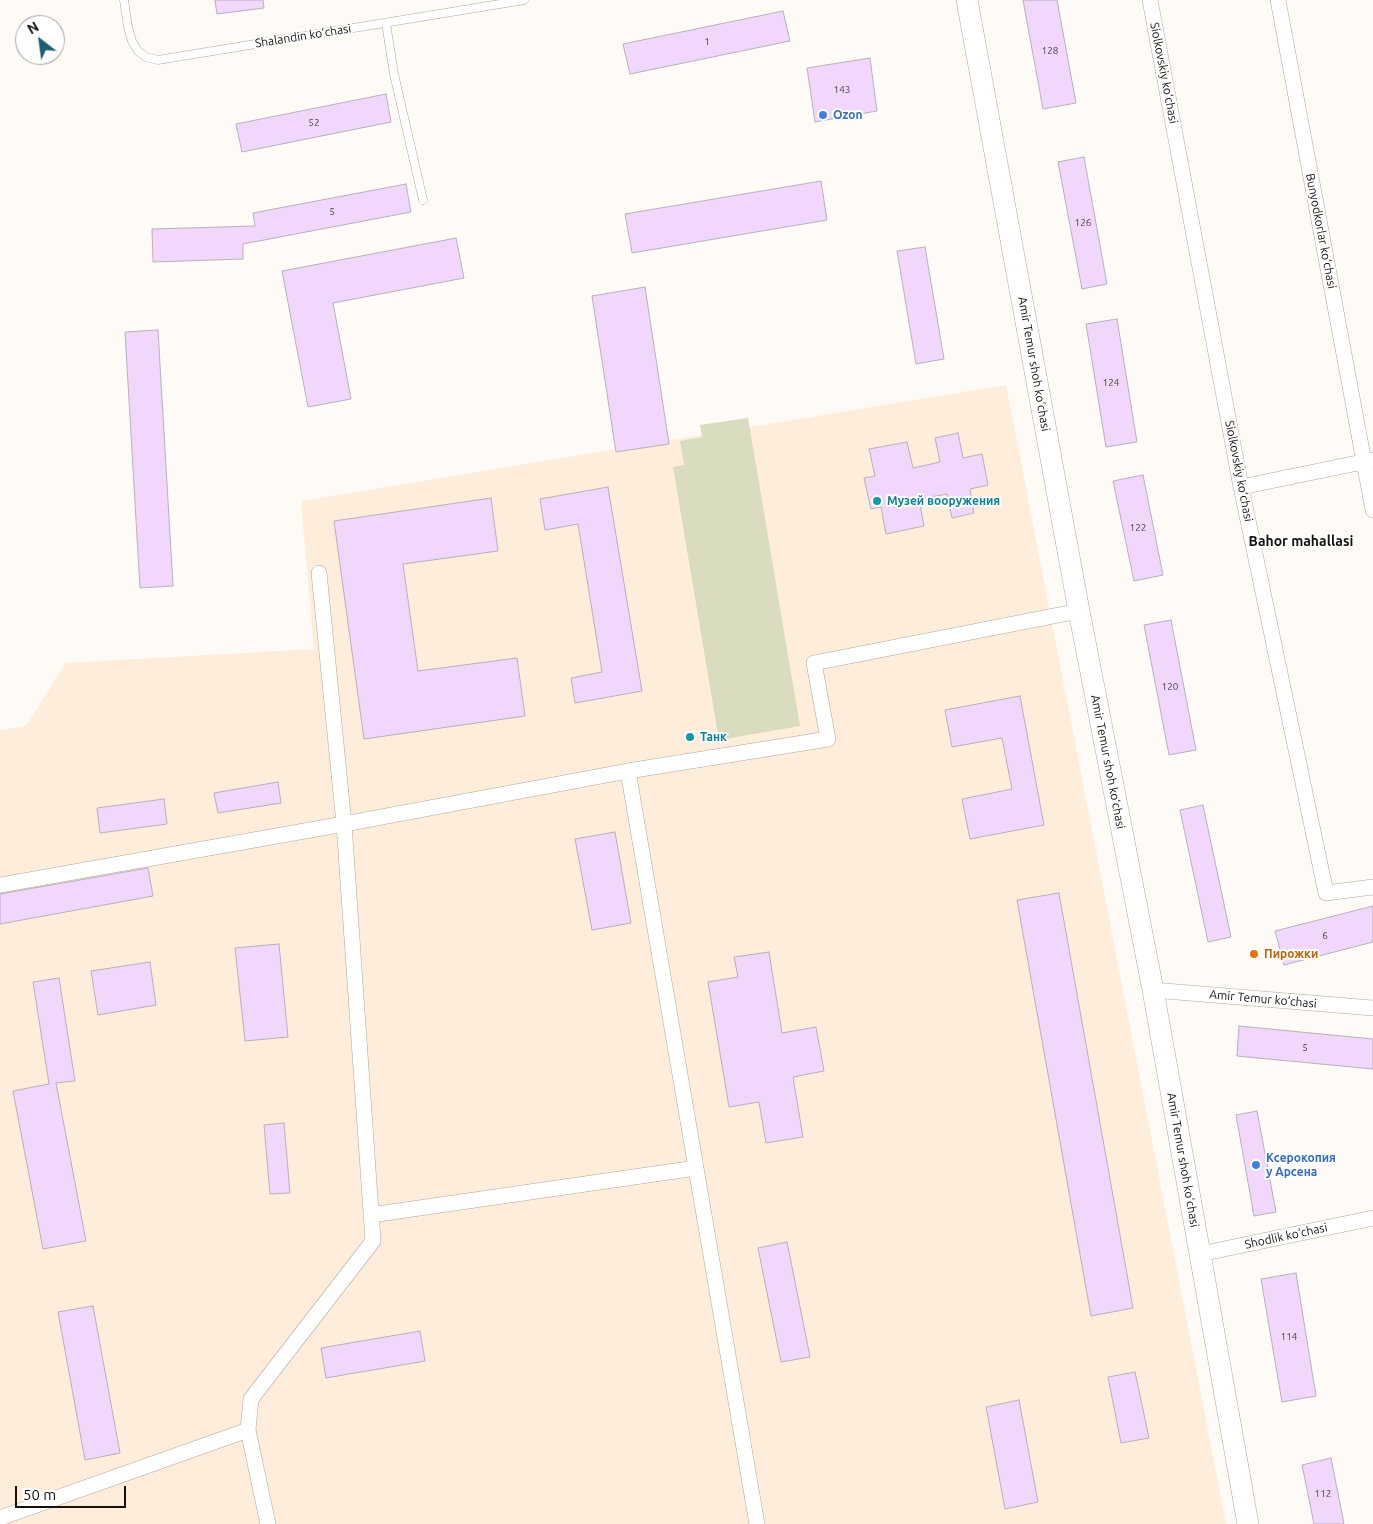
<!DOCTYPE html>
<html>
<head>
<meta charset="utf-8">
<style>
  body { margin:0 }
  #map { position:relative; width:1373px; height:1524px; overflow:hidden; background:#fefaf5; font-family:Ubuntu,sans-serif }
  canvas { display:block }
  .north { position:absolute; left:15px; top:15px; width:50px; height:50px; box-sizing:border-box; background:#fff; border:1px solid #a1a09e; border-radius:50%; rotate:330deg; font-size:14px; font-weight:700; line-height:20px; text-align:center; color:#15110d }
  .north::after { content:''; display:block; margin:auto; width:18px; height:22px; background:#1e5f74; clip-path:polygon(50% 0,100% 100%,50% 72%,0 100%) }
  .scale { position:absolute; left:15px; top:1486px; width:111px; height:22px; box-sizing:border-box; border:2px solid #15110d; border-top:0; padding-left:6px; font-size:15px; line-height:18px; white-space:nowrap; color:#15110d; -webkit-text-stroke:4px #fff; paint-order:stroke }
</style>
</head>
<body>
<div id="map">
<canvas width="1373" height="1524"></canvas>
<div class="north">N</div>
<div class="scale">50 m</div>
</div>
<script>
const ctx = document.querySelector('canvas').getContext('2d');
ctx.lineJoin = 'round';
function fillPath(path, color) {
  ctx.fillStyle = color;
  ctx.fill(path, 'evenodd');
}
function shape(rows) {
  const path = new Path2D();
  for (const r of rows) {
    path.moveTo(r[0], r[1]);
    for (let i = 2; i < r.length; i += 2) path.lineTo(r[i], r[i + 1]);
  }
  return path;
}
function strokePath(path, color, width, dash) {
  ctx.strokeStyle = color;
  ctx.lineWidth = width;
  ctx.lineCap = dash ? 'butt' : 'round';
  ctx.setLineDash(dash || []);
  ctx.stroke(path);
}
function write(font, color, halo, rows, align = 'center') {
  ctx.font = font + ' Ubuntu,sans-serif';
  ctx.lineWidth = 4;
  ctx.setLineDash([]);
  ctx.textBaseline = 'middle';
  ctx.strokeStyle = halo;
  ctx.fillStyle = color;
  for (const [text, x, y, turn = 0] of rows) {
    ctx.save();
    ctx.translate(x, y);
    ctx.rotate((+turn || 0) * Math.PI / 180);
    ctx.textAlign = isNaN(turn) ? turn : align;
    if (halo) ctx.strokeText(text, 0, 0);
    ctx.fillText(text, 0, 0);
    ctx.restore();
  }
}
fillPath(shape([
  [1006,385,1226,1524,0,1524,0,730,26,726,66,663,314,649,301,501]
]), '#feeddb');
fillPath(shape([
  [748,418,800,726,719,740,673,467,684,465,680,441,702,437,700,425]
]), '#d9dcbf');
const building = shape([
  [215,0,263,0,264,8,217,14,215,0],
  [1023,0,1057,0,1076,103,1043,109,1023,0],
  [783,11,790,41,630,74,623,44,783,11],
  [870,58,877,111,815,122,807,68,870,58],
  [386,94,391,122,242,152,236,124,386,94],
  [1084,157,1107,284,1082,289,1058,162,1084,157],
  [821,181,827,220,632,253,625,214,821,181],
  [406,184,411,212,243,244,243,259,153,262,152,229,255,226,253,213,406,184],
  [456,238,464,278,333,303,351,399,308,407,282,271,456,238],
  [925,247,944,359,916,364,897,251,925,247],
  [645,287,669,444,616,452,592,296,645,287],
  [1117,319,1137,442,1106,447,1086,324,1117,319],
  [158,330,173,586,140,588,125,332,158,330],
  [958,433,963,458,982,454,988,485,970,489,974,513,952,518,947,494,919,499,924,526,886,534,881,507,871,509,864,478,875,476,869,449,907,442,913,468,940,462,935,438,958,433],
  [1143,475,1163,575,1134,581,1113,481,1143,475],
  [608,487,642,691,575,703,571,678,602,672,578,524,545,530,540,499,608,487],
  [491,498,498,551,403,564,418,671,517,658,525,716,364,739,334,521,491,498],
  [1171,620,1196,750,1169,755,1144,625,1171,620],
  [1020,696,1044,825,970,839,962,799,1012,789,1002,738,952,747,945,710,1020,696],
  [278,782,281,803,218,813,214,793,278,782],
  [164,799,167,824,100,833,97,808,164,799],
  [1203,805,1231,937,1208,942,1180,810,1203,805],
  [615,832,631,923,592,930,575,839,615,832],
  [148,868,153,896,0,924,0,894,148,868],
  [1059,893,1133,1308,1091,1316,1017,900,1059,893],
  [1373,906,1373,942,1284,965,1275,931,1373,906],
  [279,944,288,1037,245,1041,235,948,279,944],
  [769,952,782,1033,816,1027,824,1071,793,1077,803,1137,766,1143,759,1102,729,1107,708,982,738,977,734,957,769,952],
  [150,962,156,1005,98,1015,91,971,150,962],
  [59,978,75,1081,56,1083,86,1241,43,1249,13,1091,49,1084,33,982,59,978],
  [1239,1026,1373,1039,1373,1069,1237,1056,1239,1026],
  [1257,1111,1276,1212,1254,1216,1236,1115,1257,1111],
  [284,1123,290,1193,270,1194,264,1125,284,1123],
  [787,1242,810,1357,781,1362,758,1248,787,1242],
  [1296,1273,1316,1396,1282,1402,1261,1279,1296,1273],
  [93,1306,120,1453,85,1460,58,1312,93,1306],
  [420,1331,425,1361,326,1378,321,1348,420,1331],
  [1135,1372,1149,1438,1121,1443,1108,1377,1135,1372],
  [1019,1400,1038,1502,1005,1509,986,1407,1019,1400],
  [1331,1458,1344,1524,1314,1524,1302,1465,1331,1458]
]);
fillPath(building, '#f0d7fb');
strokePath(building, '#b9b0bd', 1);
const lane = shape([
  [124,0,128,27,132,41,138,51,146,57,158,60,524,0],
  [386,23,394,74,423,200]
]);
const street = shape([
  [1150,0,1241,487,1326,893,1373,887],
  [1278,0,1373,510],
  [1241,487,1372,460],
  [628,771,757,1524],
  [0,885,344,824,628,771,828,739,814,663,1079,611],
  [1153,990,1373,1008],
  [371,1215,696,1168],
  [1200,1254,1373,1218],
  [248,1430,268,1524],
  [0,1518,248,1430,251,1399,373,1241,344,824,319,573]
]);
const secondary = shape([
  [967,0,1079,611,1153,990,1248,1524]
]);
strokePath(lane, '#b1a79b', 9);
strokePath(street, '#b1a79b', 16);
strokePath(secondary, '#b1a79b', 22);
strokePath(lane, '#fff', 8);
strokePath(street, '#fff', 15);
strokePath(secondary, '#fff', 21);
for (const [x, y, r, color] of [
  [823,115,5,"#3f7fe0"],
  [877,501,5,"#0f9aa8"],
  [690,737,5,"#0f9aa8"],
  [1254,954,5,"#e8710a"],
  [1256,1165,5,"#3f7fe0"]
]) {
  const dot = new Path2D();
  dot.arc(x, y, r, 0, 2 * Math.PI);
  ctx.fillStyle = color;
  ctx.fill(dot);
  strokePath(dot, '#fff', 2);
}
write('10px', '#4c4248', null, [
  ["1",707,42],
  ["128",1050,51],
  ["143",842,90],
  ["52",314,123],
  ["5",332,212],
  ["126",1083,223],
  ["124",1111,383],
  ["122",1138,528],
  ["120",1170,687],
  ["6",1325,936],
  ["5",1305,1048],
  ["114",1289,1337],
  ["112",1323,1494]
]);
write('12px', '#15110d', '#fff', [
  ["Shalandin ko‘chasi",303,36,-9],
  ["Siolkovskiy ko‘chasi",1164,73,79],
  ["Bunyodkorlar ko‘chasi",1321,231,79],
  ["Amir Temur shoh ko‘chasi",1034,364,80],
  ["Siolkovskiy ko‘chasi",1239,471,79],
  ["Amir Temur shoh ko‘chasi",1108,762,79],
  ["Amir Temur ko‘chasi",1263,999,5],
  ["Amir Temur shoh ko‘chasi",1183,1160,80],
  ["Shodlik ko‘chasi",1286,1236,-12]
]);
write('bold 12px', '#366cbe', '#fff', [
  ["Ozon",833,115],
  ["Ксерокопия",1266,1158],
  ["у Арсена",1266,1172]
], 'left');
write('bold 12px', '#0d838f', '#fff', [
  ["Музей вооружения",887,501],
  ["Танк",700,737]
], 'left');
write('bold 12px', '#c56008', '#fff', [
  ["Пирожки",1264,954]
], 'left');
write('bold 14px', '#15110d', '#fff', [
  ["Bahor mahallasi",1301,541]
]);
</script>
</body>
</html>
